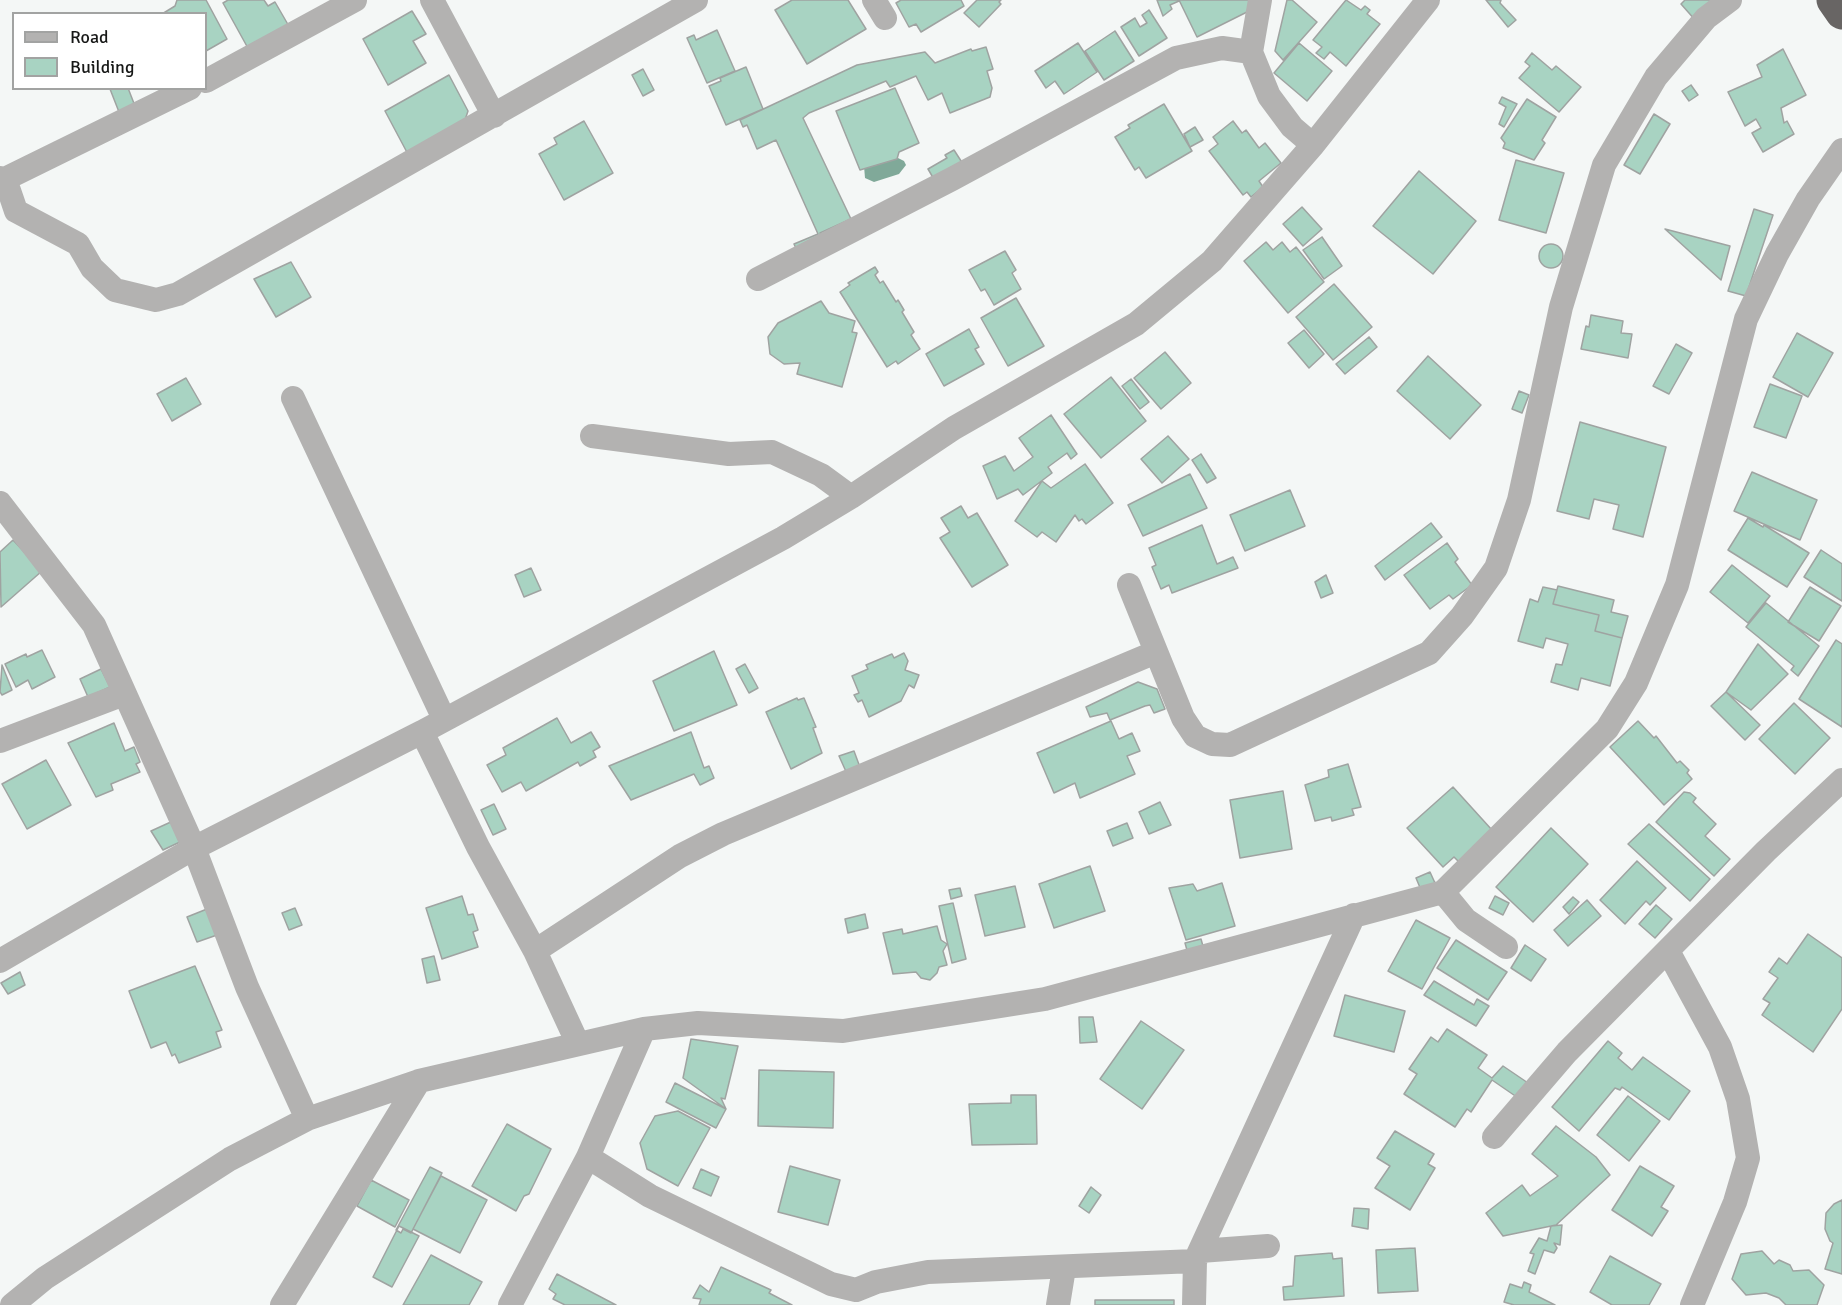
<!DOCTYPE html>
<html>
<head>
<meta charset="utf-8">
<style>
  body { margin:0 }
  #map { position:relative; width:1842px; height:1305px; overflow:hidden; background:#f4f7f6; font-family:Signika,sans-serif }
  canvas { display:block }
  .legend { position:absolute; left:12px; top:12px; width:195px; height:78px; box-sizing:border-box; background:#fff; border:2px solid #a2a3a2; margin:0; padding:8px 10px; list-style:none; font-size:18px; color:#171817 }
  .legend li { display:flex; align-items:center; gap:12px; height:30px }
  .legend b { width:30px; border:2px solid #a2a3a2 }
</style>
</head>
<body>
<div id="map">
<canvas width="1842" height="1305"></canvas>
<ul class="legend">
<li><b style="height:8px;background:#b3b2b1"></b>Road</li>
<li><b style="height:16px;background:#a8d3c2"></b>Building</li>
</ul>
</div>
<script>
const ctx = document.querySelector('canvas').getContext('2d');
ctx.lineJoin = 'round';
function fillPath(path, color) {
  ctx.fillStyle = color;
  ctx.fill(path, 'evenodd');
}
function shape(rows) {
  const path = new Path2D();
  for (const r of rows) {
    if (r.length === 3) {
      path.moveTo(r[0] + r[2], r[1]);
      path.arc(r[0], r[1], r[2], 0, 2 * Math.PI);
      continue;
    }
    path.moveTo(r[0], r[1]);
    for (let i = 2; i < r.length; i += 2) path.lineTo(r[i], r[i + 1]);
  }
  return path;
}
function strokePath(path, color, width, dash) {
  ctx.strokeStyle = color;
  ctx.lineWidth = width;
  ctx.lineCap = dash ? 'butt' : 'round';
  ctx.setLineDash(dash || []);
  ctx.stroke(path);
}
fillPath(shape([
  [896,157,904,161,906,165,899,174,874,182,865,178,864,166]
]), '#80a999');
const building = shape([
  [177,0,206,0,227,39,206,51,206,14,162,14,175,6,177,0],
  [228,0,264,0,268,6,275,2,290,28,249,50,223,3,228,0],
  [792,0,848,0,866,29,807,64,775,10,792,0],
  [901,0,961,0,964,6,921,32,916,24,909,27,896,3,901,0],
  [977,0,1001,0,999,2,1001,4,979,27,964,13,977,0],
  [1157,0,1179,0,1179,1,1170,5,1172,9,1163,16,1157,0],
  [1179,0,1249,0,1253,9,1197,37,1179,0],
  [1287,0,1292,0,1317,22,1283,60,1275,51,1287,0],
  [1346,0,1361,10,1365,6,1370,10,1367,14,1380,24,1346,66,1330,52,1324,59,1316,53,1322,47,1313,40,1346,0],
  [1486,0,1501,0,1500,3,1516,20,1508,27,1486,0],
  [1685,0,1719,0,1696,21,1681,4,1685,0],
  [1149,10,1167,38,1139,56,1121,27,1135,18,1140,27,1147,23,1142,15,1149,10],
  [412,11,426,34,413,41,426,63,388,85,363,39,412,11],
  [717,30,735,71,707,83,687,38,694,35,696,40,717,30],
  [1115,31,1134,61,1104,80,1085,51,1115,31],
  [1078,43,1097,72,1064,94,1055,81,1046,88,1035,71,1078,43],
  [1299,43,1332,71,1307,101,1274,73,1299,43],
  [986,47,993,69,987,71,992,88,990,97,950,113,942,93,928,100,916,76,890,87,886,81,809,113,803,118,851,219,820,233,824,241,799,255,794,244,818,234,776,140,757,149,747,125,743,127,740,120,857,65,925,52,935,63,971,49,972,51,986,47],
  [1783,49,1806,95,1781,108,1784,123,1787,121,1794,134,1763,152,1752,133,1761,128,1756,119,1745,126,1728,92,1762,77,1757,65,1783,49],
  [1532,53,1552,70,1556,66,1581,87,1559,112,1519,78,1530,66,1525,62,1532,53],
  [746,67,763,109,726,125,709,86,721,81,720,78,746,67],
  [643,69,654,90,643,96,632,75,643,69],
  [449,75,468,111,465,120,410,158,385,111,449,75],
  [1691,85,1698,95,1689,101,1682,91,1691,85],
  [128,88,135,106,119,112,110,89,128,88],
  [895,88,919,143,899,152,897,159,860,170,836,111,895,88],
  [1502,97,1517,104,1504,127,1499,124,1506,107,1499,103,1502,97],
  [1527,99,1556,117,1542,140,1545,143,1534,160,1503,148,1505,143,1501,138,1527,99],
  [1164,104,1192,151,1146,178,1139,167,1135,170,1115,137,1130,128,1128,125,1164,104],
  [1654,114,1670,124,1640,174,1624,165,1654,114],
  [584,121,613,173,564,200,539,154,557,144,554,138,584,121],
  [1233,121,1242,133,1246,130,1259,148,1265,143,1281,163,1259,181,1263,187,1251,197,1247,192,1243,195,1209,151,1218,144,1213,137,1233,121],
  [1195,127,1203,140,1190,147,1184,134,1195,127],
  [954,150,963,164,935,181,928,169,947,158,945,155,954,150],
  [1516,160,1564,173,1546,233,1499,220,1516,160],
  [1419,171,1476,221,1433,274,1373,226,1419,171],
  [1302,207,1322,229,1303,246,1283,224,1302,207],
  [1754,209,1773,215,1746,296,1728,291,1754,209],
  [1665,229,1730,246,1721,280,1665,229],
  [1322,237,1342,266,1324,279,1303,250,1322,237],
  [1266,242,1273,250,1282,242,1290,252,1296,247,1324,282,1288,313,1244,261,1266,242],
  [1551,256,12],
  [1005,251,1016,270,1012,273,1021,289,994,305,985,289,981,291,969,270,1005,251],
  [291,262,311,297,276,317,254,279,291,262],
  [875,267,878,272,875,275,880,283,883,281,896,302,898,300,904,310,902,312,914,332,911,335,920,349,898,364,896,361,887,367,840,292,850,285,848,283,875,267],
  [1334,284,1372,327,1333,360,1296,317,1334,284],
  [1016,298,1044,346,1008,366,981,318,1016,298],
  [821,301,829,313,855,321,852,332,857,333,842,387,797,374,800,363,784,364,770,354,768,337,778,323,821,301],
  [1591,315,1623,321,1621,333,1632,334,1628,358,1581,349,1586,326,1589,327,1591,315],
  [969,329,979,347,975,349,984,364,944,386,926,354,969,329],
  [1304,330,1324,354,1309,368,1288,343,1304,330],
  [1797,333,1833,353,1808,397,1773,377,1797,333],
  [1369,337,1377,347,1345,374,1336,364,1369,337],
  [1676,344,1692,353,1669,394,1653,386,1676,344],
  [1165,352,1191,383,1161,409,1134,378,1165,352],
  [1428,356,1481,405,1450,439,1397,391,1428,356],
  [1111,377,1146,421,1101,458,1064,414,1111,377],
  [186,378,201,404,172,421,157,394,186,378],
  [1131,379,1149,402,1140,409,1122,386,1131,379],
  [1770,384,1802,396,1786,438,1754,427,1770,384],
  [1519,391,1529,395,1522,413,1512,409,1519,391],
  [1051,415,1077,454,1071,459,1067,453,1048,467,1052,473,1023,495,1018,489,997,499,983,466,1005,456,1014,471,1033,457,1019,438,1051,415],
  [1580,422,1666,447,1643,537,1613,529,1619,505,1594,499,1589,519,1557,511,1580,422],
  [1168,436,1189,459,1162,483,1141,459,1168,436],
  [1201,454,1216,478,1207,483,1192,460,1201,454],
  [1085,464,1113,503,1086,524,1082,519,1079,521,1075,515,1056,542,1042,532,1037,537,1015,521,1042,481,1051,488,1085,464],
  [1752,472,1817,500,1800,540,1734,511,1752,472],
  [1190,474,1207,508,1143,536,1128,505,1190,474],
  [1290,490,1305,526,1245,551,1230,515,1290,490],
  [961,506,968,518,977,513,1008,565,972,587,940,538,950,532,941,518,961,506],
  [1748,518,1763,527,1764,525,1809,553,1787,587,1728,550,1748,518],
  [1431,523,1442,537,1385,580,1375,566,1431,523],
  [1202,525,1217,564,1233,557,1238,568,1172,593,1169,585,1161,589,1152,567,1156,565,1149,548,1202,525],
  [13,540,42,571,1,607,0,552,13,540],
  [1447,543,1458,559,1455,562,1472,585,1453,599,1449,595,1430,609,1404,575,1447,543],
  [1821,550,1842,564,1842,601,1804,577,1821,550],
  [1732,565,1770,596,1748,623,1710,592,1732,565],
  [531,568,541,590,524,597,515,575,531,568],
  [1326,575,1333,593,1321,598,1315,582,1326,575],
  [1558,586,1614,600,1611,612,1628,616,1622,638,1595,631,1599,615,1553,604,1558,586],
  [1543,587,1557,590,1553,604,1599,615,1595,631,1622,638,1610,686,1581,678,1578,690,1551,682,1556,664,1562,665,1568,644,1546,638,1543,648,1518,641,1530,599,1538,602,1543,587],
  [1810,587,1841,606,1819,641,1788,622,1810,587],
  [1766,603,1819,646,1798,676,1791,670,1794,666,1746,627,1766,603],
  [1836,640,1842,644,1842,727,1799,699,1836,640],
  [1758,644,1788,674,1751,710,1726,692,1758,644],
  [42,650,55,677,32,689,28,680,16,687,5,664,26,654,27,657,42,650],
  [714,651,737,705,674,731,653,681,714,651],
  [904,653,908,661,905,670,919,675,914,688,909,685,901,701,869,717,862,700,858,702,854,695,859,693,852,676,868,669,866,665,892,654,894,658,904,653],
  [745,664,758,688,749,693,736,669,745,664],
  [2,665,12,690,2,695,0,692,2,665],
  [101,669,110,687,88,697,80,679,101,669],
  [1138,682,1157,689,1165,709,1154,713,1150,705,1145,706,1110,720,1107,713,1090,717,1086,707,1138,682],
  [1726,692,1760,725,1745,740,1711,706,1726,692],
  [797,698,798,700,804,698,816,727,813,728,822,753,791,769,766,712,797,698],
  [1794,703,1830,738,1795,774,1759,739,1794,703],
  [557,718,571,743,591,732,600,747,593,751,596,757,580,766,578,762,526,791,521,782,502,792,487,765,506,755,503,748,557,718],
  [1111,721,1119,739,1132,733,1140,751,1127,756,1135,774,1080,798,1075,783,1054,793,1037,753,1111,721],
  [1638,721,1654,738,1656,736,1677,763,1680,761,1689,770,1687,773,1692,779,1664,805,1610,747,1638,721],
  [114,723,125,751,134,747,140,762,136,764,140,772,111,784,113,790,96,797,68,743,114,723],
  [691,732,704,768,709,766,714,778,700,785,694,774,631,800,609,766,691,732],
  [854,751,861,770,848,776,839,756,854,751],
  [46,760,71,805,27,829,2,784,46,760],
  [1348,764,1361,807,1352,809,1354,815,1332,821,1331,817,1315,821,1305,785,1329,777,1328,770,1348,764],
  [1453,787,1492,830,1459,862,1454,857,1443,867,1407,828,1453,787],
  [1283,791,1292,849,1240,858,1230,800,1283,791],
  [1684,792,1690,793,1696,798,1693,802,1716,824,1705,836,1730,859,1714,876,1656,822,1684,792],
  [1160,802,1171,825,1149,834,1139,812,1160,802],
  [494,804,506,829,493,835,481,810,494,804],
  [173,821,182,841,163,850,151,831,173,821],
  [1127,823,1133,838,1113,846,1107,831,1127,823],
  [1649,824,1710,879,1690,901,1628,844,1649,824],
  [1551,828,1588,864,1533,922,1496,887,1551,828],
  [1637,861,1666,888,1650,905,1646,901,1625,924,1600,900,1637,861],
  [1090,866,1105,911,1054,928,1039,884,1090,866],
  [1430,872,1435,883,1421,890,1416,878,1430,872],
  [1222,883,1235,926,1186,940,1169,888,1193,884,1197,891,1222,883],
  [1015,886,1025,927,985,936,975,895,1015,886],
  [960,888,962,896,951,899,949,890,960,888],
  [462,896,468,915,473,914,478,930,473,932,478,947,442,959,426,908,462,896],
  [1495,896,1509,903,1503,915,1489,908,1495,896],
  [1573,897,1579,902,1569,914,1563,907,1573,897],
  [1587,900,1601,916,1568,946,1554,930,1587,900],
  [953,903,966,959,952,963,939,906,953,903],
  [1656,905,1672,919,1655,938,1639,924,1656,905],
  [295,908,302,925,289,930,282,913,295,908],
  [207,909,217,935,197,942,187,917,207,909],
  [865,914,868,928,848,933,845,919,865,914],
  [1416,920,1450,938,1422,989,1388,971,1416,920],
  [937,926,941,940,947,944,943,951,947,965,939,967,937,973,930,980,921,978,916,972,893,974,883,933,902,929,903,934,937,926],
  [1808,934,1842,958,1842,1009,1813,1052,1762,1015,1770,1003,1763,999,1778,978,1769,972,1779,958,1787,964,1808,934],
  [1201,939,1206,957,1190,961,1185,943,1201,939],
  [1456,940,1507,972,1488,1000,1437,968,1456,940],
  [1525,945,1546,959,1531,981,1511,968,1525,945],
  [434,956,440,980,427,983,422,959,434,956],
  [195,966,222,1030,216,1032,221,1047,179,1063,175,1054,172,1056,166,1042,151,1048,129,991,195,966],
  [20,972,25,985,8,994,1,983,20,972],
  [1434,981,1474,1005,1477,999,1489,1006,1476,1026,1424,995,1434,981],
  [1345,995,1405,1011,1394,1052,1334,1036,1345,995],
  [1079,1017,1093,1017,1097,1042,1080,1043,1079,1017],
  [1141,1021,1184,1050,1142,1109,1100,1079,1141,1021],
  [1447,1029,1487,1055,1478,1068,1492,1078,1503,1066,1534,1087,1524,1102,1492,1080,1471,1112,1467,1109,1455,1127,1404,1094,1417,1074,1409,1069,1431,1037,1438,1042,1447,1029],
  [691,1039,738,1046,725,1099,721,1098,726,1109,683,1078,691,1039],
  [1608,1041,1622,1053,1618,1058,1632,1070,1643,1057,1690,1091,1669,1120,1622,1087,1620,1090,1615,1088,1579,1131,1552,1107,1608,1041],
  [759,1070,834,1072,833,1128,758,1126,759,1070],
  [675,1083,726,1109,716,1128,666,1102,675,1083],
  [1011,1095,1036,1095,1037,1144,972,1145,969,1104,1011,1103,1011,1095],
  [1628,1096,1660,1121,1629,1161,1597,1135,1628,1096],
  [678,1111,710,1128,678,1186,647,1169,640,1143,655,1116,678,1111],
  [507,1124,551,1149,529,1194,524,1196,516,1211,472,1186,507,1124],
  [1556,1126,1596,1157,1610,1175,1556,1225,1503,1236,1486,1213,1522,1185,1530,1196,1558,1176,1532,1154,1556,1126],
  [1395,1131,1434,1154,1428,1164,1435,1168,1410,1210,1375,1188,1390,1166,1377,1158,1395,1131],
  [790,1166,840,1180,828,1225,778,1212,790,1166],
  [1640,1166,1674,1186,1661,1207,1668,1211,1652,1236,1612,1210,1640,1166],
  [430,1167,442,1173,411,1233,403,1229,401,1233,396,1230,430,1167],
  [701,1169,719,1177,711,1196,693,1188,701,1169],
  [441,1176,487,1200,460,1253,413,1229,441,1176],
  [371,1180,409,1200,395,1227,357,1206,371,1180],
  [1091,1187,1101,1195,1089,1213,1079,1206,1091,1187],
  [1842,1200,1842,1274,1825,1269,1833,1243,1830,1241,1825,1229,1826,1213,1834,1204,1842,1200],
  [1354,1208,1369,1209,1368,1229,1352,1226,1354,1208],
  [1562,1225,1560,1245,1554,1243,1557,1248,1554,1253,1544,1250,1535,1274,1528,1271,1534,1254,1530,1253,1539,1238,1547,1241,1551,1226,1562,1225],
  [399,1226,419,1236,392,1287,373,1277,399,1226],
  [1415,1248,1418,1291,1378,1293,1376,1250,1415,1248],
  [1762,1251,1774,1264,1779,1260,1790,1265,1793,1271,1809,1270,1824,1285,1817,1305,1786,1305,1779,1298,1766,1293,1746,1295,1732,1279,1741,1254,1762,1251],
  [1332,1253,1333,1259,1342,1258,1344,1296,1284,1300,1283,1287,1293,1286,1295,1256,1332,1253],
  [431,1255,482,1282,469,1305,403,1305,431,1255],
  [1610,1256,1661,1284,1649,1305,1612,1305,1590,1292,1610,1256],
  [721,1267,771,1290,769,1293,792,1305,699,1305,701,1299,693,1298,700,1285,709,1292,721,1267],
  [557,1274,616,1305,565,1305,553,1299,556,1294,549,1289,557,1274],
  [1524,1282,1531,1285,1529,1292,1555,1305,1514,1305,1504,1302,1510,1284,1522,1288,1524,1282],
  [1095,1300,1174,1300,1174,1305,1095,1305,1095,1300]
]);
fillPath(building, '#a8d3c2');
strokePath(building, '#9fa3a1', 1.5);
strokePath(shape([
  [432,0,494,116],
  [874,0,885,18],
  [1260,0,1251,52,1269,96,1292,127,1313,145],
  [206,81,355,0],
  [0,178,5,179,190,88],
  [5,179,16,211,78,244,92,268,115,290,156,300,178,294,696,0],
  [758,279,952,179,1176,58,1222,48,1251,52],
  [293,398,444,719],
  [592,436,729,454,772,452,821,475,851,497],
  [0,503,94,625,194,848,247,987,307,1119],
  [1129,585,1183,718,1195,736,1212,744,1230,745,1429,653,1462,616,1496,568,1519,500,1561,307,1604,165,1656,77,1706,18,1730,0],
  [422,732,478,847,535,951,578,1044],
  [0,741,124,694],
  [1443,892,1466,920,1506,947],
  [535,951,680,856,723,834,1156,652],
  [1668,951,1720,1047,1738,1099,1748,1158,1735,1202,1692,1305],
  [0,961,194,848,422,732,783,538,851,497,954,428,1136,324,1212,261,1313,145,1428,0],
  [1494,1137,1567,1052,1766,851,1842,780],
  [588,1157,650,1196,831,1284,856,1290,876,1282,928,1272,1195,1261],
  [1200,1251,1268,1246],
  [12,1305,45,1278,230,1159,307,1119,419,1081,644,1029,698,1023,843,1031,1045,999,1443,892,1607,729,1636,683,1677,585,1746,319,1777,254,1808,199,1842,150],
  [282,1305,419,1081],
  [510,1305,588,1157,644,1029],
  [1058,1305,1064,1268],
  [1194,1305,1195,1261,1354,915]
]), '#b3b2b1', 24);
strokePath(shape([
  [1833,0,1842,13]
]), '#686564', 33);
</script>
</body>
</html>
